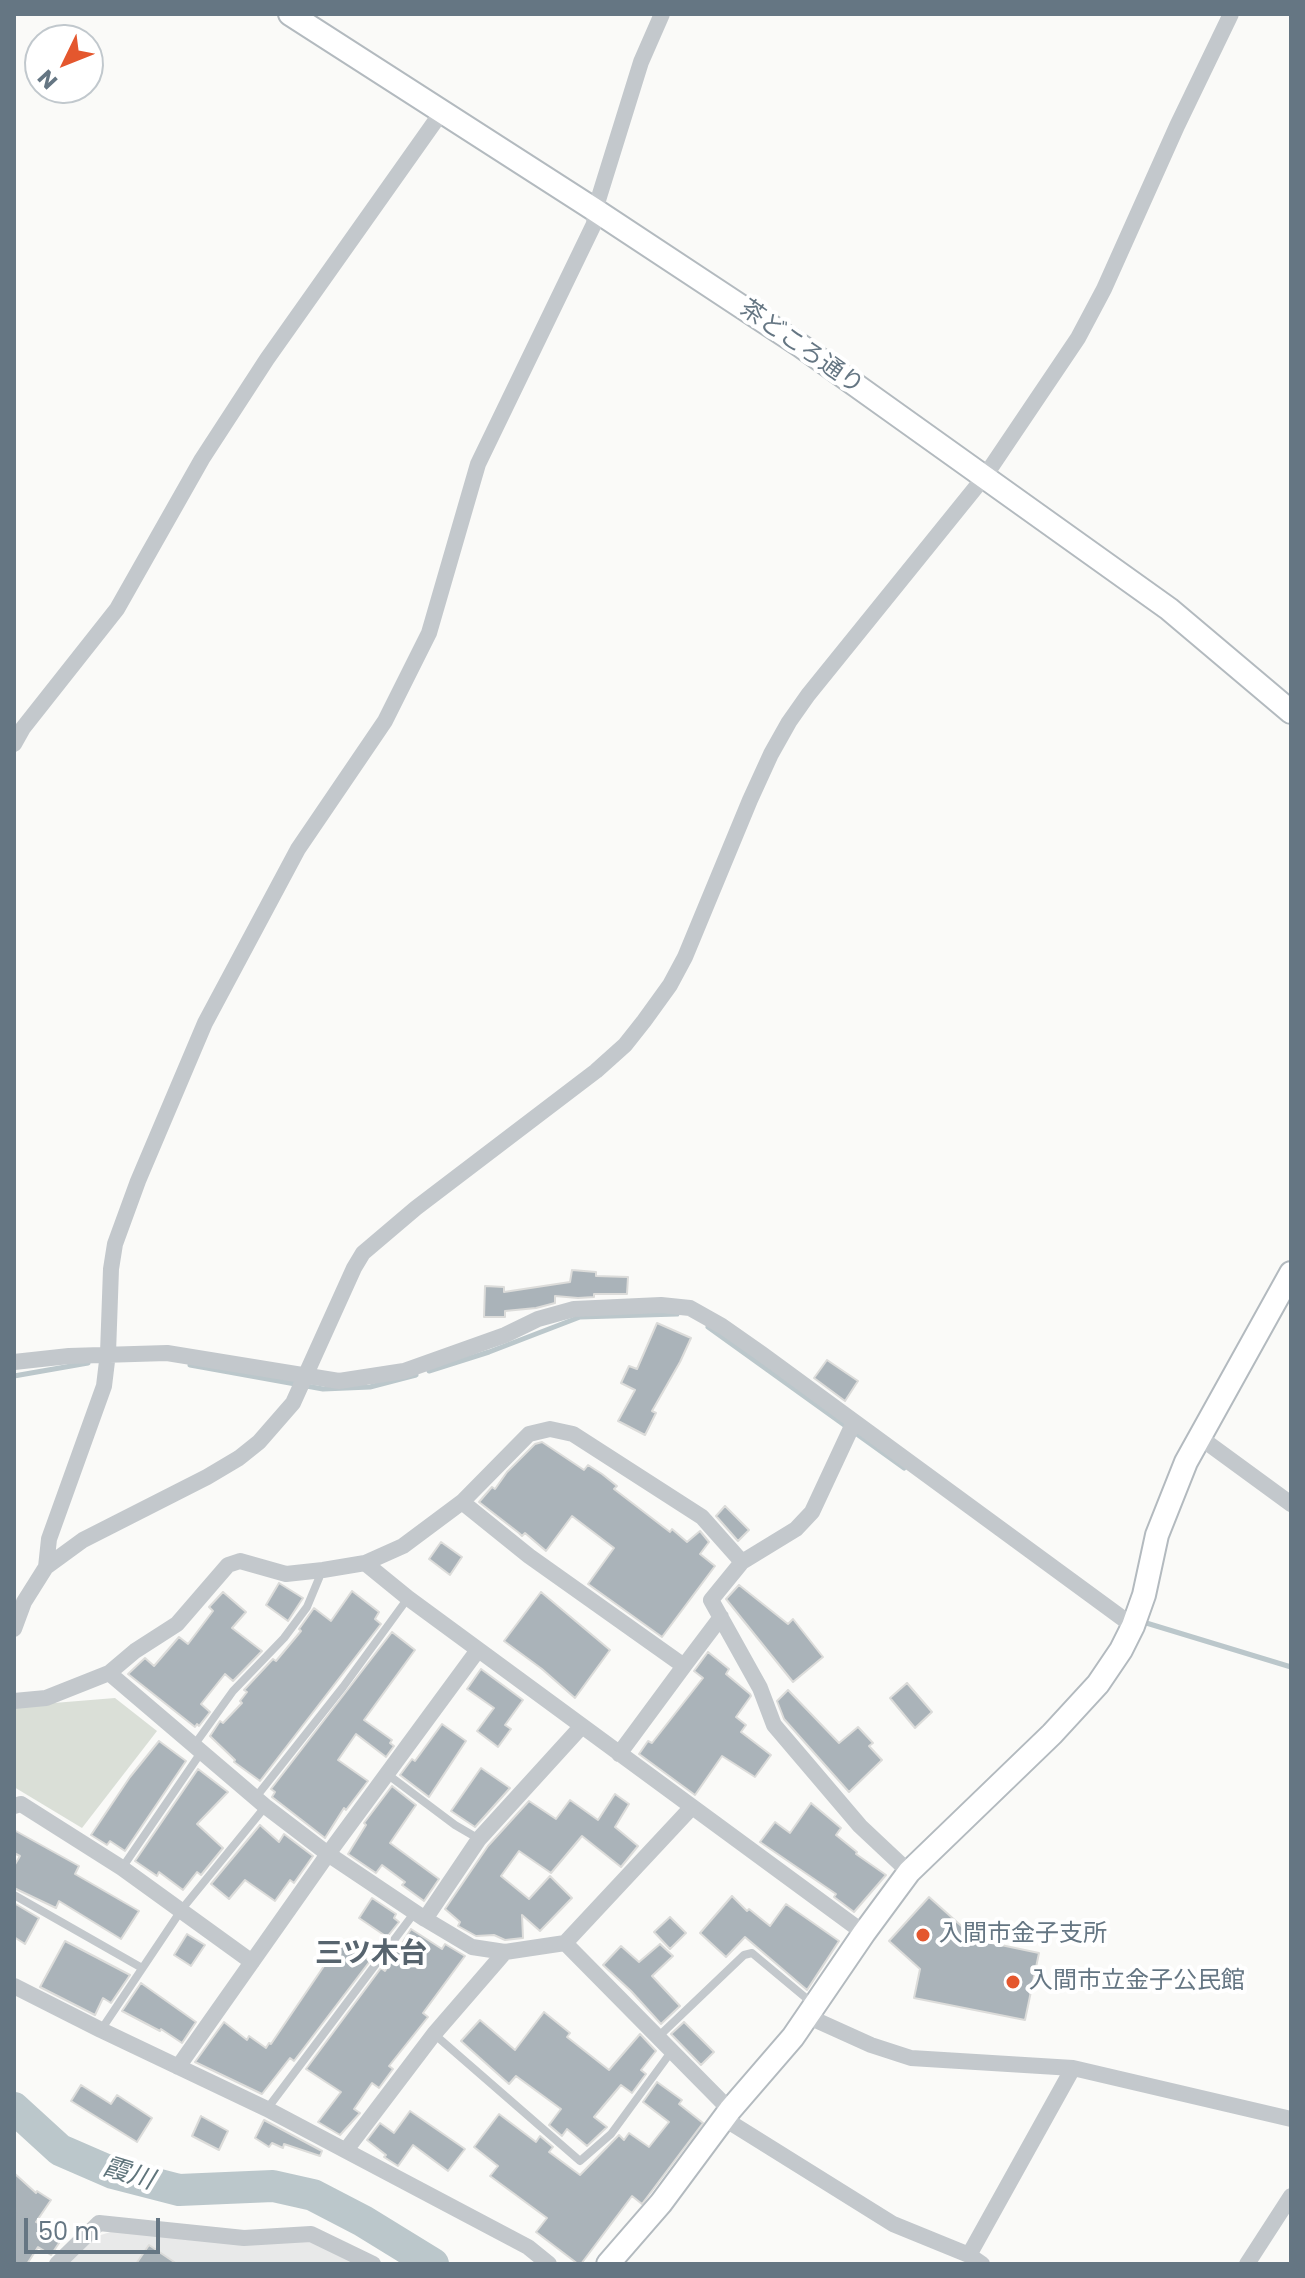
<!DOCTYPE html>
<html>
<head>
<meta charset="utf-8">
<style>
  body { margin:0 }
  #map { position:relative; width:1305px; height:2278px; overflow:hidden; background:#fafaf8; font-family:Poppins,sans-serif }
  canvas { display:block }
  .frame { position:absolute; inset:0; border:16px solid #657683; pointer-events:none }
  .north { position:absolute; left:24px; top:24px; width:80px; height:80px; box-sizing:border-box; background:#fff; border:2px solid #c1c8cd; border-radius:50%; rotate:227deg; font-size:22px; font-weight:700; line-height:32px; text-align:center; color:#657683 }
  .north::after { content:''; display:block; margin:auto; width:28px; height:36px; background:#e4572e; clip-path:polygon(50% 0,100% 100%,50% 72%,0 100%) }
  .scale { position:absolute; left:24px; top:2218px; width:136px; height:36px; box-sizing:border-box; border:4px solid #657683; border-top:0; padding-left:10px; font-size:24px; line-height:28px; white-space:nowrap; color:#657683; -webkit-text-stroke:6px #fff; paint-order:stroke }
</style>
</head>
<body>
<div id="map">
<canvas width="1305" height="2278"></canvas>
<div class="frame"></div>
<div class="north">N</div>
<div class="scale">50 m</div>
</div>
<script>
const ctx = document.querySelector('canvas').getContext('2d');
ctx.lineJoin = 'round';
function fillPath(path, color) {
  ctx.fillStyle = color;
  ctx.fill(path, 'evenodd');
}
function shape(rows) {
  const path = new Path2D();
  for (const r of rows) {
    path.moveTo(r[0], r[1]);
    for (let i = 2; i < r.length; i += 2) path.lineTo(r[i], r[i + 1]);
  }
  return path;
}
function strokePath(path, color, width, dash) {
  ctx.strokeStyle = color;
  ctx.lineWidth = width;
  ctx.lineCap = dash ? 'butt' : 'round';
  ctx.setLineDash(dash || []);
  ctx.stroke(path);
}
function write(font, color, halo, rows, align = 'center') {
  ctx.font = font + ' Poppins,"Noto Sans JP",sans-serif';
  ctx.lineWidth = 8;
  ctx.setLineDash([]);
  ctx.textBaseline = 'middle';
  ctx.strokeStyle = halo;
  ctx.fillStyle = color;
  for (const [text, x, y, turn = 0] of rows) {
    ctx.save();
    ctx.translate(x, y);
    ctx.rotate((+turn || 0) * Math.PI / 180);
    ctx.textAlign = isNaN(turn) ? turn : align;
    if (halo) ctx.strokeText(text, 0, 0);
    ctx.fillText(text, 0, 0);
    ctx.restore();
  }
}
fillPath(shape([
  [117,2230,309,2241,357,2264,68,2264,91,2238]
]), '#e8e9e9');
fillPath(shape([
  [115,1698,157,1731,82,1828,14,1787,14,1709,17,1706]
]), '#dadfd7');
strokePath(shape([
  [708,1327,904,1468],
  [190,1365,323,1389,370,1387,416,1375],
  [429,1371,489,1352,580,1317,677,1314],
  [14,1376,88,1363],
  [1143,1622,1291,1667]
]), '#bbc7cb', 5);
strokePath(shape([
  [14,2108,60,2150,113,2173,179,2190,273,2186,313,2195,363,2221,433,2264]
]), '#bbc7cb', 32);
const building = shape([
  [572,1270,596,1272,596,1276,628,1277,627,1294,594,1294,594,1297,578,1298,555,1296,555,1303,536,1308,505,1311,505,1317,484,1317,485,1286,504,1287,504,1292,570,1282,572,1270],
  [657,1323,691,1338,680,1362,652,1411,656,1413,645,1435,618,1421,635,1390,621,1383,629,1366,637,1369,657,1323],
  [827,1360,858,1381,845,1401,814,1378,827,1360],
  [542,1442,584,1470,588,1465,602,1474,617,1486,614,1489,670,1532,672,1529,687,1542,700,1531,709,1542,700,1554,715,1566,662,1637,588,1584,614,1548,572,1516,546,1551,525,1533,522,1536,519,1533,479,1502,492,1487,495,1489,507,1472,535,1444,542,1442],
  [725,1506,749,1530,738,1541,716,1516,725,1506],
  [441,1542,462,1557,450,1575,429,1559,441,1542],
  [279,1583,303,1598,288,1621,266,1605,279,1583],
  [739,1585,788,1624,793,1619,823,1657,793,1682,726,1599,739,1585],
  [352,1591,379,1612,375,1619,381,1624,260,1781,234,1762,235,1760,210,1736,220,1721,223,1723,242,1703,240,1701,247,1692,244,1690,273,1659,276,1661,301,1631,299,1629,314,1608,331,1621,352,1591],
  [223,1592,246,1612,232,1628,262,1651,233,1681,225,1674,201,1704,210,1712,199,1726,197,1724,195,1727,128,1674,145,1658,154,1666,179,1637,188,1644,213,1611,209,1607,223,1592],
  [541,1592,610,1650,575,1698,542,1669,504,1641,541,1592],
  [392,1632,415,1650,364,1720,392,1740,390,1743,394,1746,386,1757,356,1734,338,1760,368,1781,346,1810,344,1808,325,1838,272,1797,275,1792,271,1789,392,1632],
  [708,1652,729,1669,726,1674,750,1694,751,1696,736,1717,746,1725,741,1732,771,1755,755,1777,722,1756,695,1795,639,1754,648,1741,652,1743,703,1678,694,1671,708,1652],
  [481,1669,523,1700,505,1725,511,1729,498,1747,477,1731,494,1708,467,1689,481,1669],
  [907,1683,932,1712,915,1728,890,1698,907,1683],
  [788,1690,839,1743,858,1727,873,1743,869,1746,882,1760,849,1792,784,1719,777,1701,788,1690],
  [442,1724,466,1741,429,1797,400,1775,412,1759,415,1761,442,1724],
  [159,1741,186,1761,125,1851,110,1841,107,1845,91,1835,130,1777,159,1741],
  [481,1768,510,1788,475,1827,451,1811,481,1768],
  [198,1769,228,1792,197,1824,223,1848,201,1875,197,1872,183,1890,159,1872,157,1876,135,1861,198,1769],
  [392,1786,416,1805,390,1843,439,1879,424,1901,402,1885,405,1882,382,1865,376,1873,348,1854,366,1825,364,1823,392,1786],
  [615,1794,629,1804,615,1827,638,1846,621,1867,582,1836,551,1873,519,1851,501,1876,529,1899,550,1876,572,1898,540,1931,522,1915,523,1938,505,1940,494,1935,476,1936,458,1926,460,1922,445,1909,488,1846,529,1801,556,1819,570,1800,598,1820,615,1794],
  [811,1803,841,1828,836,1835,857,1852,856,1854,886,1875,854,1912,834,1897,836,1894,760,1842,775,1822,790,1833,811,1803],
  [260,1825,279,1842,284,1834,313,1856,294,1883,290,1880,275,1901,245,1880,229,1899,211,1884,260,1825],
  [14,1830,79,1866,75,1874,139,1911,121,1939,59,1901,56,1908,14,1888,14,1866,20,1856,14,1853,14,1830],
  [732,1896,747,1911,749,1909,770,1926,786,1904,839,1941,807,1990,745,1937,726,1957,700,1933,732,1896],
  [929,1897,977,1940,1039,1953,1025,2020,914,1998,920,1969,889,1941,929,1897],
  [372,1898,396,1914,394,1918,399,1922,387,1937,359,1918,372,1898],
  [14,1903,39,1918,25,1944,14,1937,14,1903],
  [670,1917,686,1933,670,1949,654,1932,670,1917],
  [411,1929,442,1949,445,1944,465,1956,423,2013,428,2017,389,2066,393,2069,379,2088,372,2083,354,2109,360,2113,340,2135,318,2122,341,2092,306,2069,381,1968,385,1971,411,1929],
  [187,1934,205,1945,191,1966,174,1955,187,1934],
  [65,1941,130,1975,111,2003,103,1998,95,2015,40,1987,65,1941],
  [341,1941,370,1961,294,2061,290,2058,262,2094,195,2062,224,2022,247,2040,249,2036,266,2048,269,2043,271,2044,341,1941],
  [660,1944,673,1956,652,1976,680,2006,661,2024,631,1991,603,1965,621,1946,639,1962,660,1944],
  [141,1983,196,2022,182,2043,161,2029,160,2031,122,2011,141,1983],
  [544,2012,570,2033,567,2037,609,2070,640,2034,656,2051,641,2070,646,2074,632,2093,621,2085,594,2117,607,2127,587,2146,567,2129,562,2136,549,2125,561,2109,516,2076,509,2084,461,2041,480,2020,515,2050,544,2012],
  [684,2022,714,2052,701,2065,671,2034,684,2022],
  [657,2082,682,2100,679,2104,703,2123,642,2204,632,2196,581,2264,578,2264,536,2232,547,2218,490,2176,498,2166,474,2147,499,2114,536,2142,540,2136,553,2147,549,2152,580,2175,619,2135,624,2140,629,2133,649,2147,669,2122,643,2102,657,2082],
  [81,2085,111,2104,117,2095,152,2118,137,2142,71,2101,81,2085],
  [410,2111,465,2149,448,2171,413,2145,398,2166,384,2157,386,2155,367,2140,380,2123,394,2133,410,2111],
  [201,2116,228,2131,219,2150,192,2136,201,2116],
  [264,2120,322,2151,320,2156,284,2144,283,2148,272,2143,269,2147,255,2138,264,2120],
  [14,2173,36,2193,37,2191,51,2200,36,2222,63,2237,51,2255,38,2247,27,2264,14,2264,14,2173],
  [149,2245,177,2264,136,2264,149,2245]
]);
fillPath(building, '#aab3b9');
strokePath(building, '#dcdcda', 2);
const secondary = shape([
  [290,14,595,210,801,346,1169,609,1291,712],
  [608,2264,661,2203,730,2110,793,2037,864,1933,909,1872,1052,1734,1098,1684,1121,1650,1133,1626,1144,1595,1157,1535,1186,1462,1291,1273]
]);
strokePath(secondary, '#b3babf', 26);
strokePath(shape([
  [195,1744,233,1691,284,1638,307,1607,322,1571],
  [387,1774,455,1825,479,1839],
  [256,1797,343,1687,408,1598],
  [122,1868,202,1751],
  [14,1895,142,1968],
  [101,2030,182,1909,265,1807],
  [434,2034,580,2161,611,2134,671,2052],
  [658,2037,744,1955,752,1953,812,2003],
  [267,2109,415,1912]
]), '#c3c8cc', 8);
strokePath(shape([
  [14,744,23,728,117,609,202,459,267,359,441,113],
  [14,1362,69,1356,167,1353,339,1381,404,1371,505,1335,538,1319,574,1309,661,1305,690,1308,722,1326,762,1354,1133,1626],
  [854,1422,812,1512,796,1529,742,1562,711,1600,760,1688,774,1725,860,1826,909,1872],
  [1198,1436,1291,1504],
  [462,1502,529,1556,684,1666,619,1754],
  [365,1563,408,1598,864,1933],
  [46,1567,49,1539,104,1386,108,1353,111,1269,115,1244,138,1181,205,1023,298,849,385,721,429,633,478,464,594,224,595,210,641,62,662,14],
  [14,1629,24,1602,46,1567,83,1540,207,1477,239,1458,259,1442,293,1403,354,1268,363,1253,416,1208,596,1071,625,1045,644,1021,670,985,685,957,750,800,771,754,789,722,808,695,985,476,1078,338,1104,289,1177,126,1231,14],
  [684,1666,721,1617],
  [109,1673,265,1806,328,1854,425,1919,472,1947,505,1952,565,1943,730,2110],
  [14,1701,46,1698,109,1673,135,1651,177,1624,228,1565,240,1561,286,1574,323,1570,365,1563,403,1546,462,1502,529,1434,550,1429,573,1434,702,1517,742,1562],
  [14,1806,21,1804,122,1868,252,1962],
  [425,1919,479,1839,581,1727],
  [565,1943,692,1807],
  [14,1986,101,2030,267,2109,528,2247,549,2264],
  [809,2017,871,2045,911,2058,1073,2068,1291,2119],
  [178,2067,328,1854,478,1650],
  [723,2118,893,2224,969,2255,982,2264],
  [346,2150,434,2034,505,1952],
  [969,2255,1073,2068],
  [57,2264,99,2223,244,2238,311,2234,373,2264],
  [1247,2264,1291,2196]
]), '#c3c8cc', 16);
strokePath(secondary, '#fff', 22);
for (const [x, y, r, color] of [
  [923,1935,8,"#e4572e"],
  [1013,1982,8,"#e4572e"]
]) {
  const dot = new Path2D();
  dot.arc(x, y, r, 0, 2 * Math.PI);
  ctx.fillStyle = color;
  ctx.fill(dot);
  strokePath(dot, '#fff', 3);
}
write('24px', '#657683', '#fff', [
  ["茶どころ通り",801,348,35]
]);
write('24px', '#657683', '#fff', [
  ["入間市金子支所",939,1935],
  ["入間市立金子公民館",1029,1982]
], 'left');
write('italic 26px', '#60757c', '#fff', [
  ["霞川",128,2175,17]
]);
write('bold 28px', '#57646e', '#fff', [
  ["三ツ木台",371,1955]
]);
</script>
</body>
</html>
